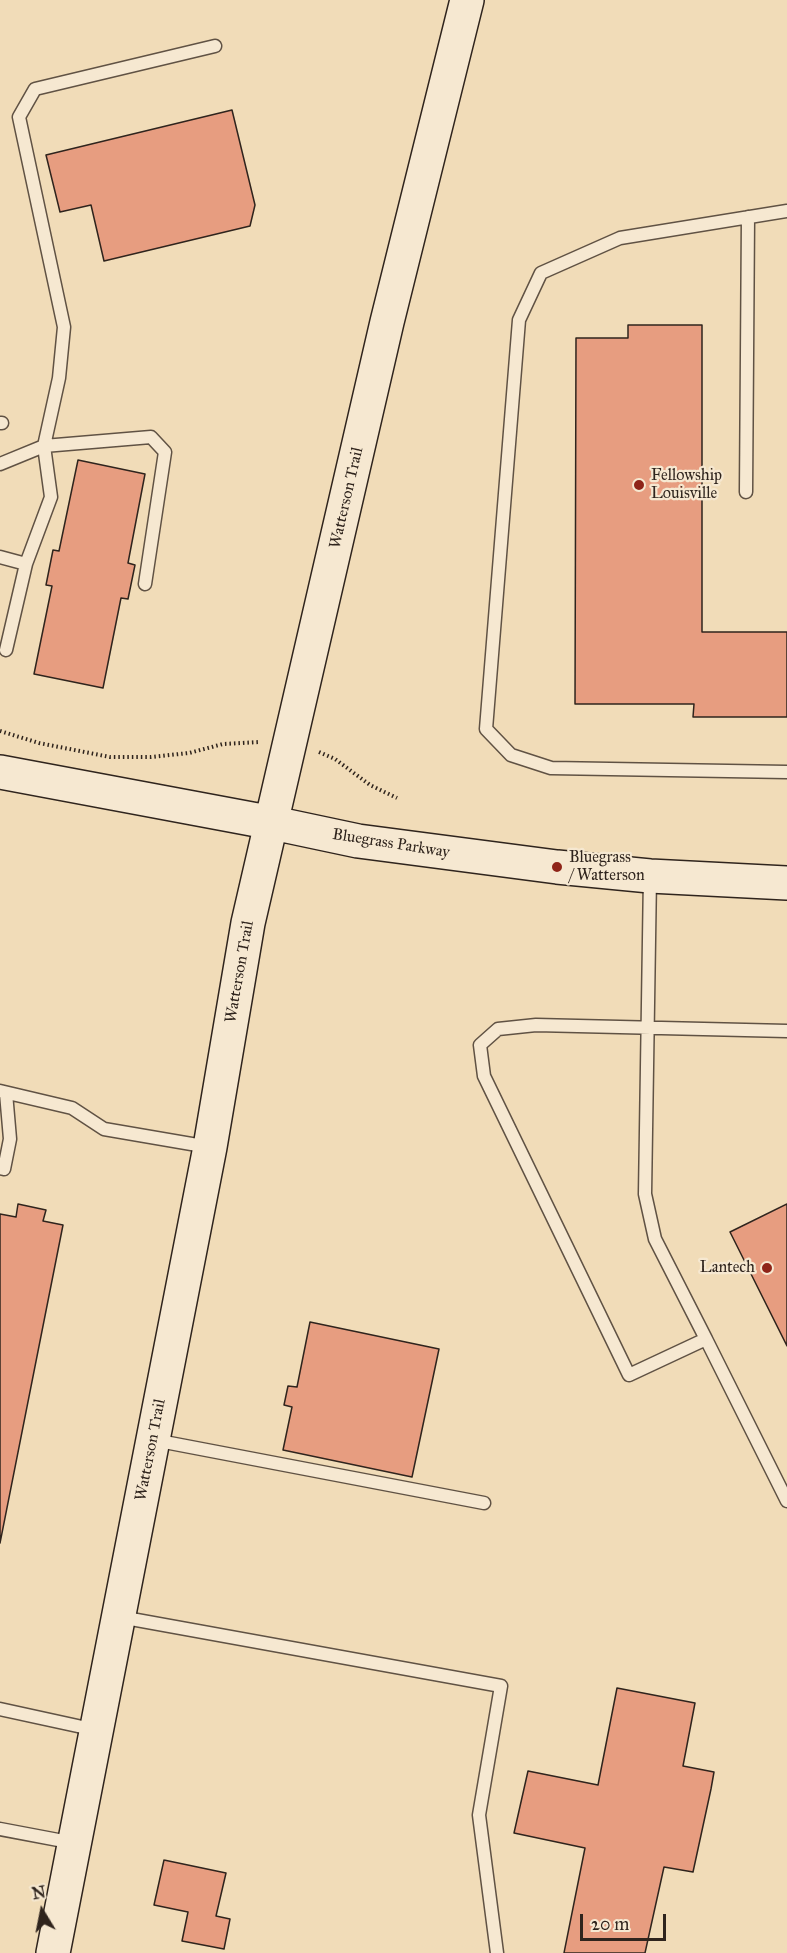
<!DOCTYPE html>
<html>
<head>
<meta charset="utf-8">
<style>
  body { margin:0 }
  #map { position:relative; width:787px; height:1953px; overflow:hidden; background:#f1dcb8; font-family:"IM FELL Great Primer",serif }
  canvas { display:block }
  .north { position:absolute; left:12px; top:1881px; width:60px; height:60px; -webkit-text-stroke:4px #f6e8d1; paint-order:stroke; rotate:350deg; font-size:16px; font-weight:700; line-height:24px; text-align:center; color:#2f241d }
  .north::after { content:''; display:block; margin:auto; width:21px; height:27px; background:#2f241d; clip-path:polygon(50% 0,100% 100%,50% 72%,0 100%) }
  .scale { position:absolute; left:580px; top:1914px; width:86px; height:27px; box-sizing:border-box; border:3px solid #2f241d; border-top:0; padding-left:8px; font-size:18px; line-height:21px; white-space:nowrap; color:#2f241d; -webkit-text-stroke:4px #f6e8d1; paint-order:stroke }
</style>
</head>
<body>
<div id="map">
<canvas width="787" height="1953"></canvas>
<div class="north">N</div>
<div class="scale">20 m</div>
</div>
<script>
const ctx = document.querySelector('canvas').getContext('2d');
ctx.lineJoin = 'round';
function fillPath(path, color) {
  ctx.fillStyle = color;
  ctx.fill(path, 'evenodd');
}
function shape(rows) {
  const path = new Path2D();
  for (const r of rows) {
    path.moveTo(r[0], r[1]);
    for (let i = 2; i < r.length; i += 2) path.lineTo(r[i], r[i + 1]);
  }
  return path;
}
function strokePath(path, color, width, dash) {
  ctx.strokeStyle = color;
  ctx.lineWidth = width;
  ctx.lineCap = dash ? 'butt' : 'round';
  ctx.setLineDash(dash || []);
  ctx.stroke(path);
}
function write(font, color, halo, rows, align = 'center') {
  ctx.font = font + ' "IM FELL Great Primer",serif';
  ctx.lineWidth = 4.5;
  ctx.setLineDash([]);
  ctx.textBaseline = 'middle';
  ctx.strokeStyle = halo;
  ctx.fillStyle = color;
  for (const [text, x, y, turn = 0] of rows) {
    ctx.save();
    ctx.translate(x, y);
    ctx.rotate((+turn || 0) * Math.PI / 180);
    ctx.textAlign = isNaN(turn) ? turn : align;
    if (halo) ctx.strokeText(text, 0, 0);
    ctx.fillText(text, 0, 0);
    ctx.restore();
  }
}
const building = shape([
  [232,110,255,205,250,226,104,261,91,205,60,212,46,155,232,110],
  [628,325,702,325,702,632,787,632,787,717,693,717,694,704,575,704,576,338,628,338,628,325],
  [78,460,145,474,128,563,135,565,128,599,121,598,103,688,34,674,52,586,46,585,53,550,59,551,78,460],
  [18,1204,46,1210,43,1221,63,1225,0,1543,0,1214,16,1217,18,1204],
  [787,1204,787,1346,730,1232,787,1204],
  [310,1322,439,1349,412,1477,283,1450,292,1407,284,1405,288,1386,297,1387,310,1322],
  [617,1688,695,1703,683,1766,714,1772,711,1789,693,1872,664,1867,645,1953,564,1953,585,1848,514,1833,528,1771,598,1785,617,1688],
  [164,1860,226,1873,216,1916,230,1919,224,1949,182,1941,188,1912,154,1905,164,1860]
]);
fillPath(building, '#e79d80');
strokePath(building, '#2f241d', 1.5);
const lane = shape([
  [787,211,620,238,541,273,519,320,486,729,511,755,551,768,787,772],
  [0,423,2,423],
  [0,464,44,446,59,378,64,327,19,117,35,89,215,46],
  [746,492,748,217],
  [0,557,26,564,6,650],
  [26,564,51,497,44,446,151,437,165,452,145,584],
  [650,876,645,1194,655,1239,706,1339],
  [787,1031,536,1025,498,1029,480,1045,484,1076,629,1375,706,1339,787,1501],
  [0,1091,72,1108,104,1129,209,1147],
  [0,1168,4,1169,10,1139,6,1093],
  [154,1440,484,1503],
  [120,1617,501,1686,479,1815,497,1953],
  [0,1709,96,1730],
  [0,1829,74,1843]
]);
const secondary = shape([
  [0,772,273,823,358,841,557,867,650,876,787,883],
  [53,1953,210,1147,248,923,387,322,467,0]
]);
strokePath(lane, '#605244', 15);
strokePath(secondary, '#2f241d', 36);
strokePath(shape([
  [0,731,39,743,110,757,151,757,189,753,223,744,259,742],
  [319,752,335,759,370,785,397,798]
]), '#2f241d', 4, [1.5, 3]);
strokePath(lane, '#f6e8d1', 12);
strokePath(secondary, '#f6e8d1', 33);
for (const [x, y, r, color] of [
  [639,485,6,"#8f2418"],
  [557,867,6,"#8f2418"],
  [767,1268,6,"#8f2418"]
]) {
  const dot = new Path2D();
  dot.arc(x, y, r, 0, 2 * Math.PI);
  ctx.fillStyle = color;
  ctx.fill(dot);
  strokePath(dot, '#f6e8d1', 2);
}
write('16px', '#2f241d', '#f6e8d1', [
  ["Fellowship",651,476],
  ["Louisville",651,494],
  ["Bluegrass",569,858],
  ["/ Watterson",569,876],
  ["Lantech",755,1268,"right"]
], 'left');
write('16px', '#2f241d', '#f6e8d1', [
  ["Watterson Trail",347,498,-77],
  ["Bluegrass Parkway",391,844,9],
  ["Watterson Trail",240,972,-80],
  ["Watterson Trail",151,1450,-79]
]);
</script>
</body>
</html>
